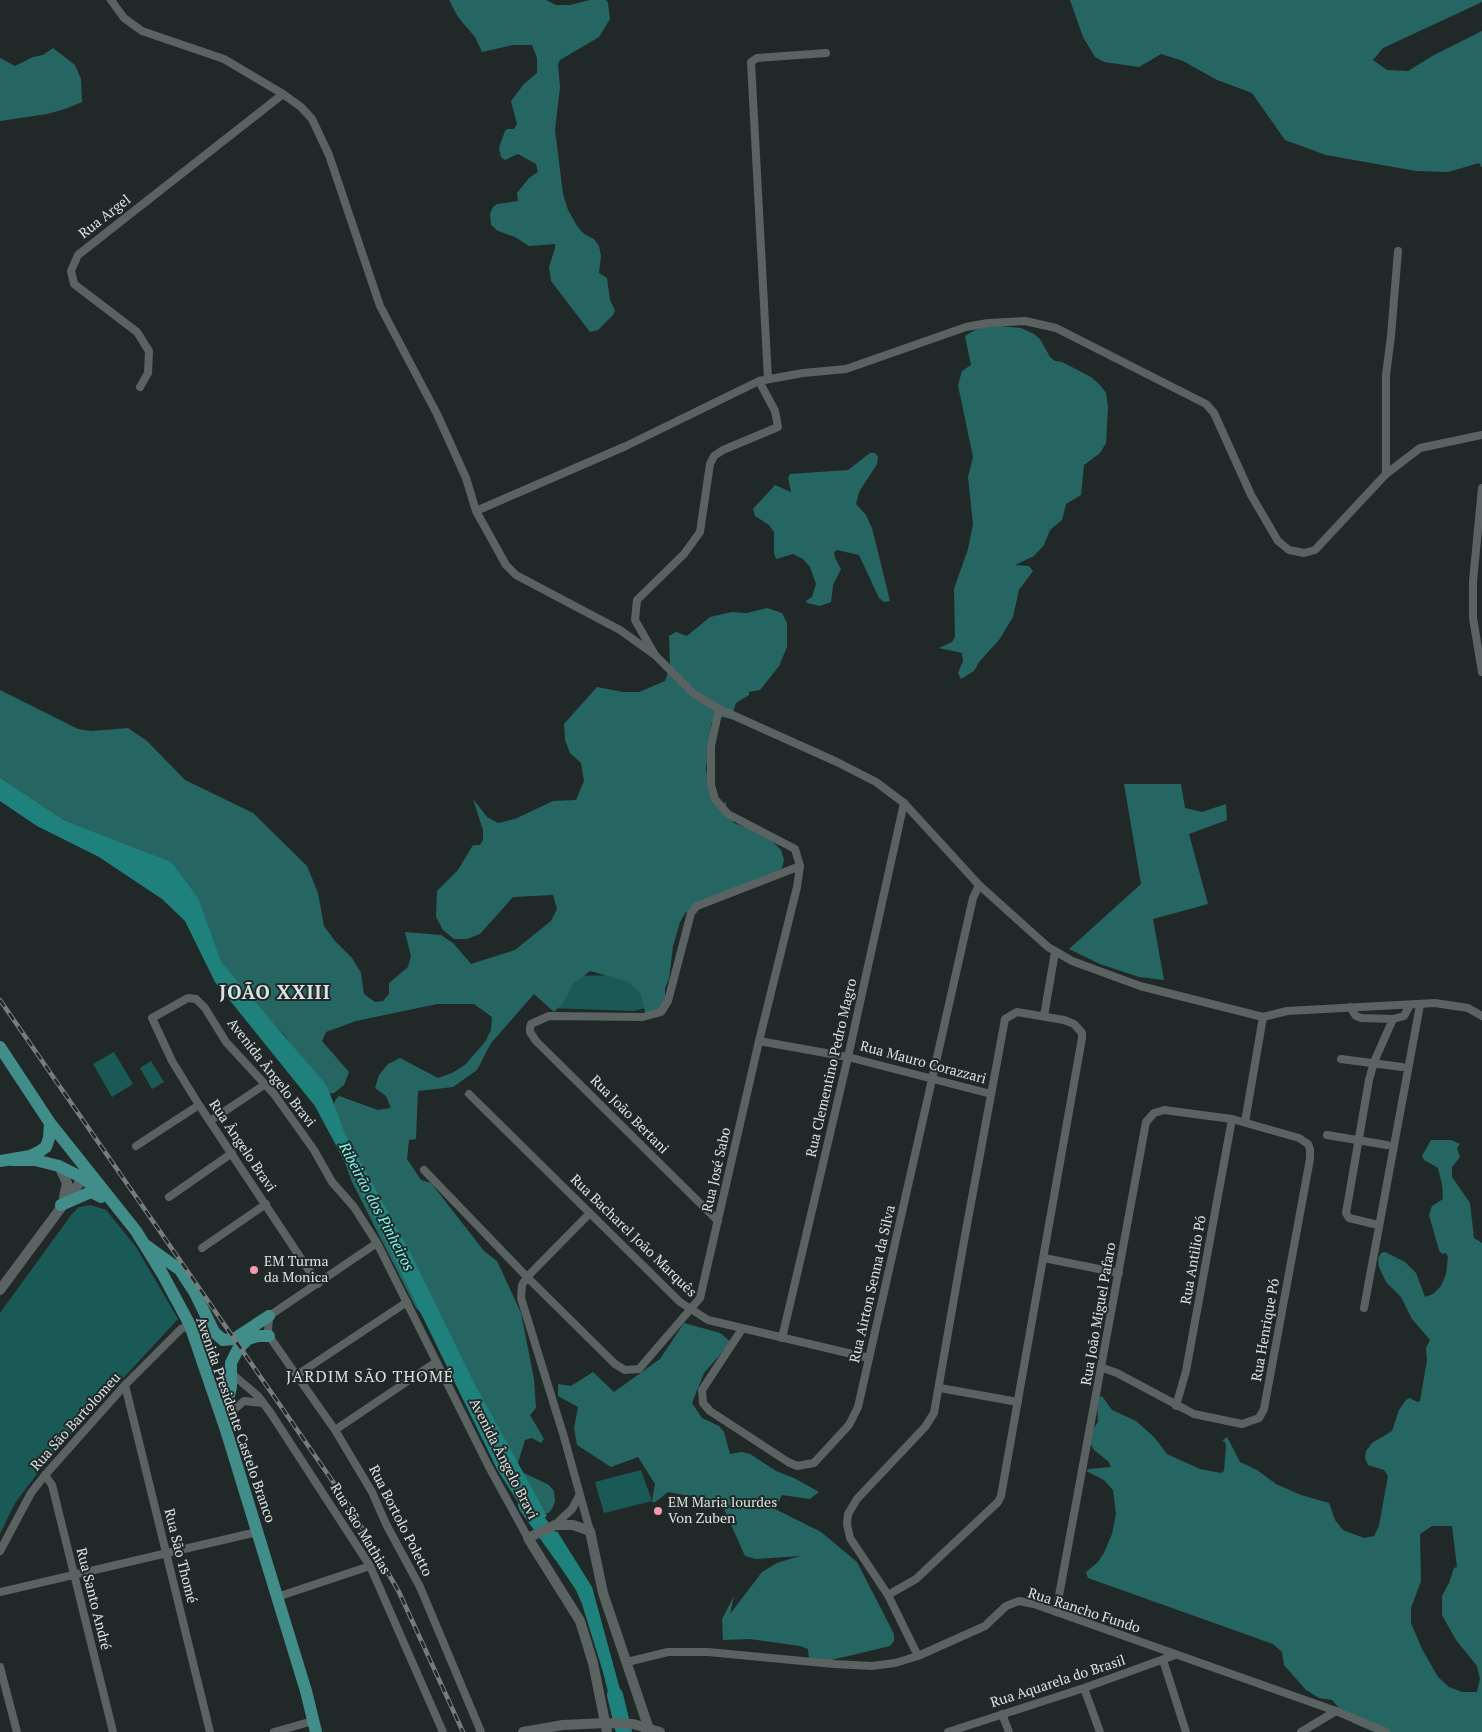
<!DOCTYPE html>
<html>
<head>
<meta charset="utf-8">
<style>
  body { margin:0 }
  canvas { display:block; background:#202928 }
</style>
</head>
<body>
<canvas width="1482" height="1732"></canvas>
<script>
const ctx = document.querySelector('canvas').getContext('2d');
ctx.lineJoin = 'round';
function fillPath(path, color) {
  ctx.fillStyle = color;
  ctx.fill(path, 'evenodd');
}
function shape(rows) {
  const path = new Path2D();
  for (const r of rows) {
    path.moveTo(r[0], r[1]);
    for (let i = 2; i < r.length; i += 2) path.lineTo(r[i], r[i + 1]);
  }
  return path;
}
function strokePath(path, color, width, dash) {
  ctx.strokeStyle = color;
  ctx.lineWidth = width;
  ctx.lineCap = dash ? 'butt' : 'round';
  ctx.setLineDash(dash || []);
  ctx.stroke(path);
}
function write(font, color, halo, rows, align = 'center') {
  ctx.font = font + ' "PT Serif",serif';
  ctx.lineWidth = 4;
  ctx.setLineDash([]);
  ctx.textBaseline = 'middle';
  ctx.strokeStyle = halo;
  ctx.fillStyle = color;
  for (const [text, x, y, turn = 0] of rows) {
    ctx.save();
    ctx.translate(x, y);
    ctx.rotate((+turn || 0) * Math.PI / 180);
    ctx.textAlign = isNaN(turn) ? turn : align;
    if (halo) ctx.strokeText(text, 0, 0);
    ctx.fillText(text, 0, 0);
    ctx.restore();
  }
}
fillPath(shape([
  [665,963,645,1008,634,1011,549,1008,556,993,569,976,626,975],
  [114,1052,133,1084,112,1097,93,1064],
  [151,1061,164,1082,152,1089,140,1068],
  [91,1205,106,1210,136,1247,178,1319,49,1458,15,1503,0,1534,0,1313,72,1214,79,1207],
  [641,1470,652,1501,604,1513,595,1482]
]), '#1a5a56');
fillPath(shape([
  [449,0,546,0,556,5,570,5,590,0,606,0,608,3,610,19,599,37,560,60,558,64,560,87,555,130,563,194,568,210,577,226,584,234,594,239,599,246,601,256,599,273,607,278,610,300,615,310,613,315,598,330,590,332,551,281,549,267,555,248,555,244,529,246,515,237,498,231,491,225,490,214,493,207,497,204,518,201,517,193,529,178,538,172,536,164,518,154,505,160,501,157,499,148,505,131,507,129,514,129,517,124,511,101,524,84,537,73,537,58,532,45,513,45,482,52,475,37,458,17],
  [1070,0,1482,0,1482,2,1383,48,1373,60,1387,70,1408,71,1434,55,1482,31,1482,168,1479,163,1448,172,1416,171,1326,155,1285,140,1252,93,1217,80,1183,61,1161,54,1139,67,1104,62,1095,57,1083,37],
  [53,48,75,65,81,79,82,102,65,109,47,114,0,121,0,58,15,66,33,57,43,55],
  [990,325,1021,328,1034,334,1040,339,1050,357,1055,361,1062,362,1091,377,1100,385,1106,393,1108,407,1106,443,1100,453,1084,465,1081,495,1066,504,1062,520,1050,530,1044,545,1034,556,1015,565,1029,566,1033,571,1019,590,1013,617,999,640,979,662,974,671,961,679,958,673,963,661,962,653,939,648,952,642,955,637,954,589,968,549,973,524,968,477,973,457,958,385,962,371,971,365,965,336,975,330],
  [870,453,875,453,878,457,877,464,859,492,856,504,866,515,872,528,890,601,884,602,879,598,859,555,837,550,834,552,835,558,841,569,833,585,831,602,820,606,807,603,806,601,812,597,816,584,810,567,803,559,793,554,776,559,774,553,774,532,769,525,755,516,753,509,775,485,791,492,788,478,790,474,848,470],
  [767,608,782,613,787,623,787,647,779,666,760,690,749,692,749,695,736,703,731,719,722,717,714,719,711,724,706,769,710,792,719,805,726,802,726,810,734,823,766,835,781,850,784,860,782,868,775,877,702,902,686,912,680,922,673,946,669,979,665,988,665,999,662,1008,650,1014,645,1012,641,994,629,982,590,971,574,983,563,1003,554,1012,534,994,491,1043,477,1070,453,1087,418,1091,416,1139,409,1140,407,1159,421,1180,431,1183,484,1251,497,1261,521,1313,534,1379,536,1408,530,1415,544,1439,541,1443,532,1438,525,1440,518,1463,522,1472,549,1485,554,1491,555,1501,553,1507,549,1513,541,1514,432,1325,416,1308,352,1182,328,1115,336,1099,339,1096,378,1110,391,1108,386,1096,375,1088,379,1075,388,1064,400,1058,438,1078,452,1073,465,1065,485,1042,491,1030,492,1017,474,1004,437,1004,356,1021,326,1032,322,1041,349,1072,344,1085,334,1093,320,1094,286,1037,215,961,175,896,0,795,0,690,78,729,92,731,128,728,147,741,185,780,253,813,307,866,318,893,324,926,335,941,352,958,361,973,364,994,375,1002,383,1001,389,994,389,983,408,967,411,956,405,932,441,935,453,943,471,964,515,950,551,921,557,909,553,895,513,897,480,934,467,939,454,939,443,930,436,917,437,891,458,870,473,845,480,845,483,840,483,830,473,799,487,817,498,823,515,819,553,801,576,800,584,781,581,763,570,753,565,740,564,724,597,687,623,692,639,692,665,681,670,667,669,636,676,632,687,636,710,617,732,612,747,613],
  [1124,784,1181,784,1185,808,1202,812,1226,804,1227,820,1189,834,1208,904,1153,919,1164,980,1139,977,1100,964,1069,949,1141,884],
  [1431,1140,1451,1140,1460,1144,1457,1148,1460,1157,1452,1167,1452,1177,1470,1203,1474,1238,1482,1243,1482,1732,1374,1732,1353,1723,1332,1700,1319,1698,1306,1690,1284,1665,1282,1652,1273,1644,1088,1578,1086,1572,1098,1562,1104,1553,1112,1534,1116,1514,1113,1490,1104,1480,1086,1471,1089,1469,1111,1467,1109,1462,1094,1450,1090,1443,1091,1432,1098,1422,1097,1398,1102,1396,1112,1410,1136,1421,1154,1437,1167,1454,1200,1469,1221,1473,1224,1471,1226,1446,1225,1442,1222,1441,1227,1437,1240,1462,1257,1470,1276,1484,1301,1495,1329,1503,1335,1520,1343,1530,1364,1538,1374,1536,1379,1526,1388,1476,1384,1470,1368,1465,1365,1458,1366,1451,1372,1443,1392,1431,1399,1410,1406,1400,1410,1398,1417,1402,1420,1401,1427,1360,1426,1348,1430,1340,1412,1319,1401,1297,1386,1282,1379,1267,1378,1259,1381,1253,1385,1252,1405,1262,1416,1273,1425,1297,1433,1294,1441,1286,1446,1274,1448,1257,1446,1253,1442,1254,1439,1250,1429,1215,1432,1206,1443,1199,1442,1184,1438,1168,1424,1160,1422,1156],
  [1432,1526,1452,1526,1457,1567,1454,1568,1449,1583,1442,1596,1442,1615,1456,1640,1477,1666,1480,1679,1477,1692,1462,1692,1449,1687,1438,1677,1422,1649,1411,1623,1411,1608,1421,1581,1420,1534],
  [684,1323,720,1333,731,1342,704,1373,692,1403,702,1418,719,1426,724,1432,730,1454,742,1452,750,1454,776,1471,794,1478,819,1492,810,1499,782,1495,775,1509,821,1532,857,1562,894,1634,894,1641,890,1646,823,1662,809,1658,808,1649,800,1646,750,1639,723,1640,722,1619,734,1596,730,1614,762,1572,777,1563,800,1556,756,1559,745,1556,721,1502,668,1492,654,1503,652,1501,655,1484,638,1457,611,1467,577,1445,574,1428,578,1407,558,1396,558,1384,571,1386,593,1372,614,1392,660,1359]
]), '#266662');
fillPath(shape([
  [0,778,65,821,171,862,198,898,221,962,327,1086,345,1134,411,1254,474,1383,547,1516,533,1526,497,1469,371,1211,315,1106,215,982,185,921,162,899,99,857,37,826,0,801],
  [557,1531,592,1587,627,1715,614,1716,603,1672,582,1604,576,1590,542,1540]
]), '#1f817c');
strokePath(shape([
  [526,1505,561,1554],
  [615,1695,624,1732]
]), '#1f817c', 16);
strokePath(shape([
  [111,0,124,18,142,31,224,59,283,94,301,107,312,119,329,155,380,306,437,414,466,478,476,511,506,565,516,575,620,630,655,655,694,694,719,709,837,762,876,782,904,803,979,885,1048,947,1072,961,1140,986,1263,1017,1287,1011,1435,1003,1468,1008,1482,1016],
  [768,379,751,62,757,58,826,53],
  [140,387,148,373,149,351,137,332,74,284,71,271,78,255,283,94],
  [1386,474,1386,375,1391,336,1398,251],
  [1482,488,1473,581,1473,618,1482,672],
  [476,511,626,446,759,381,803,373,846,369,966,327,988,323,1025,321,1056,328,1206,404,1214,413,1251,495,1278,541,1289,550,1304,553,1315,550,1386,474,1420,448,1482,435],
  [655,655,635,620,637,600,684,554,700,532,710,464,714,456,723,450,778,427,775,411,759,381],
  [1350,1007,1356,1016,1361,1018,1393,1019,1404,1016,1410,1005],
  [1044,1016,1055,952],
  [759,1041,848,1057,991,1094],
  [1341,1059,1402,1067],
  [469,1094,680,1302,708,1320,869,1358],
  [210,1121,264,1085],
  [1245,1122,1263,1017],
  [1327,1135,1387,1145],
  [136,1146,199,1105],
  [424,1170,527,1277,615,1364,625,1370,639,1369,700,1298,759,1041,797,887,800,866,795,849,728,814,715,799,711,785,711,746,719,709],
  [169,1197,232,1153],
  [718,1221,536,1041,530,1032,530,1028,531,1024,549,1016,643,1017,661,1012,668,1001,691,913,697,906,800,866],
  [1374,1224,1349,1218,1346,1213,1369,1080,1374,1062,1393,1019],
  [377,1243,269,1316,268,1331,269,1336,335,1430,372,1492,386,1524,420,1587,481,1732],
  [202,1248,266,1204],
  [1044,1258,1119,1273],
  [318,1284,199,1105,172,1061,152,1018,188,998,196,999,205,1008,226,1042,274,1094,314,1150,332,1182,354,1207,377,1243,489,1467,528,1538],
  [1364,1308,1420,1005],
  [742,1329,702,1390,703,1403,710,1411,788,1462,797,1466,814,1463,849,1425,858,1407,973,898,979,885],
  [782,1338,848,1057,904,803],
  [231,1373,258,1396,270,1412,370,1566,443,1732],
  [297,1375,407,1302],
  [125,1385,210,1732],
  [940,1388,1018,1402],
  [1176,1406,1186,1371,1232,1119],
  [224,1418,244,1401,263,1403],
  [335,1430,436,1362],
  [45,1475,52,1485,113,1732],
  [555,1525,572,1509,579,1496],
  [590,1531,564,1437,521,1298,522,1285,527,1277,590,1213],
  [0,1551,31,1493,45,1475,125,1385,181,1329,190,1325],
  [0,1592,257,1532],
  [888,1595,916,1579,998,1502,1001,1496,1082,1038,1082,1033,1074,1024,1064,1020,1017,1012,1005,1019,964,1241,934,1413,925,1427,857,1499,848,1514,847,1524,850,1538,888,1595,918,1656],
  [277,1597,370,1566],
  [1056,1612,1146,1122,1154,1113,1164,1110,1232,1119,1299,1138,1308,1144,1310,1149,1310,1159,1264,1409,1259,1418,1242,1424,1194,1414,1117,1373,1103,1368],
  [1163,1660,1186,1732],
  [627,1662,668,1652,708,1652,834,1664,872,1666,895,1663,918,1656,985,1626,1006,1606,1019,1601,1034,1604,1336,1711,1386,1732],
  [0,1667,17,1732],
  [1084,1688,1100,1732],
  [1002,1714,1009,1732],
  [274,1732,313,1721],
  [948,1732,1084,1688,1175,1655],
  [1301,1732,1336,1711]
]), '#5a6362', 8);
strokePath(shape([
  [59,1166,67,1183,64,1197],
  [0,1290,83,1178],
  [523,1732,563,1725,606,1723,633,1724,660,1732],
  [607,1732,593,1663,580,1621,528,1538,555,1525,573,1525,590,1531,603,1593,650,1732]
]), '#5a6362', 10);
strokePath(shape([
  [0,1047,50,1123,136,1231,162,1273,190,1325,226,1430,306,1691,316,1732],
  [12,1160,35,1160,59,1166,83,1178,97,1190],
  [0,1161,30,1156,40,1151,46,1147,49,1138,50,1123],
  [61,1205,91,1192,101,1197],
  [147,1246,180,1270,195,1293,214,1332,223,1340,234,1339,269,1316],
  [223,1420,231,1387,231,1363,238,1349,248,1339,258,1336,269,1336]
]), '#408d89', 12);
const rail = shape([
  [0,1000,347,1502,399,1592,463,1732]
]);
strokePath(rail, '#767e7d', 4.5);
strokePath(rail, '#202928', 2.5, [8]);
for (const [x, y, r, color] of [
  [254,1270,5,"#f29aae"],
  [658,1511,5,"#f29aae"]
]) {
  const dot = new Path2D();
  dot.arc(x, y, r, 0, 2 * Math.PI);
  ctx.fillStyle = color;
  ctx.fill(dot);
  strokePath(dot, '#202928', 2);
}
write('14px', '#dce2e1', '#202928', [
  ["Rua Argel",105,217,-38],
  ["Rua Mauro Corazzari",923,1063,15],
  ["Rua Clementino Pedro Magro",832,1068,-77],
  ["Avenida Ângelo Bravi",271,1073,52],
  ["Rua João Bertani",629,1115,45],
  ["Rua Ângelo Bravi",242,1146,56],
  ["Rua José Sabo",717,1170,-77],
  ["Rua Bacharel João Marquês",633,1236,44],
  ["Rua Antilio Pó",1194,1260,-80],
  ["Rua Airton Senna da Silva",873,1284,-77],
  ["Rua João Miguel Pafaro",1099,1314,-80],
  ["Rua Henrique Pó",1266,1330,-80],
  ["Avenida Presidente Castelo Branco",235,1420,71],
  ["Rua São Bartolomeu",76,1422,-48],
  ["Avenida Ângelo Bravi",503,1459,63],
  ["Rua Bortolo Poletto",400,1521,63],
  ["Rua São Mathias",360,1529,59],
  ["Rua São Thomé",180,1556,76],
  ["Rua Santo André",93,1599,76],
  ["Rua Rancho Fundo",1084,1611,18],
  ["Rua Aquarela do Brasil",1058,1682,-18]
]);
write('14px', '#dce2e1', '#202928', [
  ["EM Turma",264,1262],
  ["da Monica",264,1278],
  ["EM Maria lourdes",668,1503],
  ["Von Zuben",668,1519]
], 'left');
write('italic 15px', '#83fcf4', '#202928', [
  ["Ribeirão dos Pinheiros",376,1207,62]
]);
ctx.letterSpacing = '1px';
write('16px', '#dce2e1', '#202928', [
  ["JARDIM SÃO THOMÉ",370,1377]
]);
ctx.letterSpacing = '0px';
ctx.letterSpacing = '1px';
write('bold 19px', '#dce2e1', '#202928', [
  ["JOÃO XXIII",275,994]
]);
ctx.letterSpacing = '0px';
</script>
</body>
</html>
